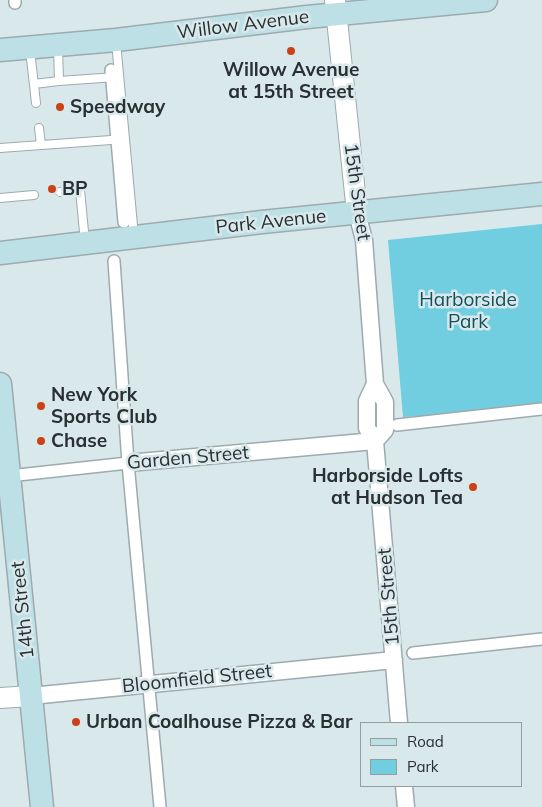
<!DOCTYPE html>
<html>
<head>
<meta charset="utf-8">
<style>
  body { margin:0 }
  #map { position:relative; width:542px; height:807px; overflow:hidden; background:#d9e8eb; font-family:Mulish,sans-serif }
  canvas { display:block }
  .legend { position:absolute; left:360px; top:722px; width:162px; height:65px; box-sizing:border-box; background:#d9e8eb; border:1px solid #939ea1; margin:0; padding:6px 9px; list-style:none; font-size:15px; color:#2a2f31 }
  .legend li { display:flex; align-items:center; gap:10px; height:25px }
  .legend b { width:25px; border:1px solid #939ea1 }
</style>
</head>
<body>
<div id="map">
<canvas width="542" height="807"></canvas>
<ul class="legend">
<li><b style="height:6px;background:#bce0e6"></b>Road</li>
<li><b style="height:14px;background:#71cde0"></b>Park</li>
</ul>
</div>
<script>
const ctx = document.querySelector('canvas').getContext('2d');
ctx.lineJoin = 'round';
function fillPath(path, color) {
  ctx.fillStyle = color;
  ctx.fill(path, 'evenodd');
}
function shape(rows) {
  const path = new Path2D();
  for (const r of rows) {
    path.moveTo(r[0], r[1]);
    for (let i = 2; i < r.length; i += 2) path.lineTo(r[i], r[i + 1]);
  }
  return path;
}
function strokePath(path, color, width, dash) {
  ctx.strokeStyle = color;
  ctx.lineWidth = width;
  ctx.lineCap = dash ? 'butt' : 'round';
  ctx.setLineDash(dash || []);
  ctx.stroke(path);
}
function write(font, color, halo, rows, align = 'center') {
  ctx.font = font + ' Mulish,sans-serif';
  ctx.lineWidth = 5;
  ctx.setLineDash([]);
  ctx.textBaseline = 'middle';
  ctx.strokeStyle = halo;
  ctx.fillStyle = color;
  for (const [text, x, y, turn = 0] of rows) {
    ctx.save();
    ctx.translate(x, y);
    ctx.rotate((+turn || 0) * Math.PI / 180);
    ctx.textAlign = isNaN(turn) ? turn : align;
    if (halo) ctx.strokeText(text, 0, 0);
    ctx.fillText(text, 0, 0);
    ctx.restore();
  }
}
fillPath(shape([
  [542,224,542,409,403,417,388,240]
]), '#71cde0');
const service = shape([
  [58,47,59,81,116,77],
  [30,50,36,103],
  [34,84,59,81],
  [39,128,41,145],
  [125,139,134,236],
  [0,148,125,139,116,42],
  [60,192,80,190,85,242],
  [0,198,34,195]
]);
const pedestrian = shape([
  [15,0,15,3],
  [111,70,124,222],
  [114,261,128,463,160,807],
  [397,425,542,409],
  [9,476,128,463],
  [413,653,542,639]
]);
const minor = shape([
  [357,213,364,240,375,384,385,402,385,430,375,441],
  [375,384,367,401,367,428,375,441,399,723],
  [128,463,375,441],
  [31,696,394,660],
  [404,786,406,807]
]);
const tertiary = shape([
  [335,0,357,213],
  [0,698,31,696]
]);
const secondary = shape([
  [0,50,116,40,307,17,486,0],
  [0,253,262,222,542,194],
  [0,384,42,807]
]);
strokePath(service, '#9dabae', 10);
strokePath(pedestrian, '#9dabae', 14);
strokePath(minor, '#9dabae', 19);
strokePath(tertiary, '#9dabae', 22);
strokePath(secondary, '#9dabae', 25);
strokePath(service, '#fff', 8);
strokePath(pedestrian, '#fff', 11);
strokePath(minor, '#fff', 16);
strokePath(tertiary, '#fff', 20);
strokePath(secondary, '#bce0e6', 22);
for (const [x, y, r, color] of [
  [291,51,5,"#ca4216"],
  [60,107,5,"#ca4216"],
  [52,189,5,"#ca4216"],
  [41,406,5,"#ca4216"],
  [41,441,5,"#ca4216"],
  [473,487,5,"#ca4216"],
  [76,722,5,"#ca4216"]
]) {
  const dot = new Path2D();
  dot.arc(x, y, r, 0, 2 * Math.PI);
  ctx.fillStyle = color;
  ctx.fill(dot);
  strokePath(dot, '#d9e8eb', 2);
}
write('19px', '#2a2f31', '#d9e8eb', [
  ["Willow Avenue",243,25,-7],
  ["15th Street",357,192,82],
  ["Park Avenue",271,222,-6],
  ["Garden Street",188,458,-5],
  ["15th Street",389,597,-95],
  ["14th Street",23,610,-96],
  ["Bloomfield Street",197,679,-6]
]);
write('bold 19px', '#2a2f31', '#d9e8eb', [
  ["Willow Avenue",291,70,"center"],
  ["at 15th Street",291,92,"center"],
  ["Speedway",70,107],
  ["BP",62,189],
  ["New York",51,395],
  ["Sports Club",51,417],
  ["Chase",51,441],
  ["Harborside Lofts",463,476,"right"],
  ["at Hudson Tea",463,498,"right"],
  ["Urban Coalhouse Pizza & Bar",86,722]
], 'left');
write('19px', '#13505b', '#d9e8eb', [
  ["Harborside",468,300],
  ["Park",468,322]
]);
</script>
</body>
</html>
